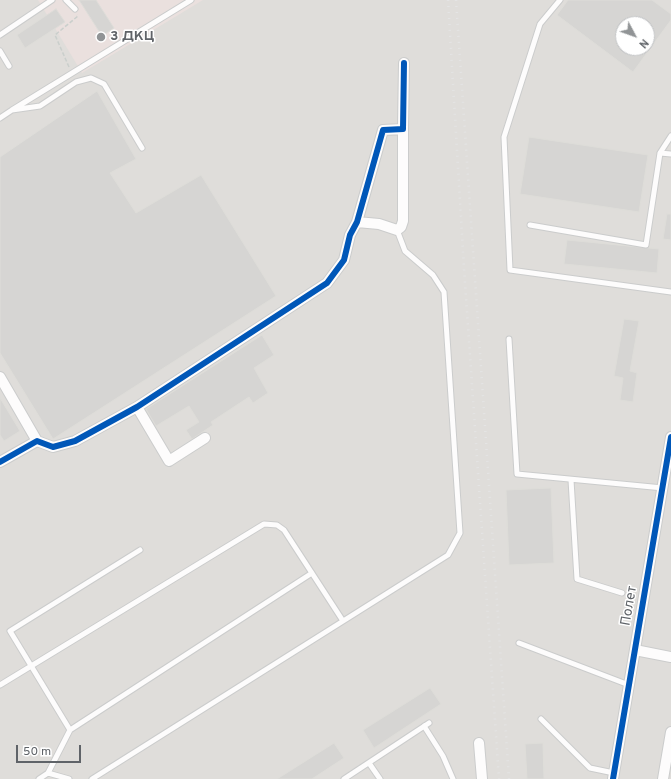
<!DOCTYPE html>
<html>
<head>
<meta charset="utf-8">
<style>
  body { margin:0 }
  #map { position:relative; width:671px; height:779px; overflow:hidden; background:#efeeea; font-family:Overpass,sans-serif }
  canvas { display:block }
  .north { position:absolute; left:615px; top:16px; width:40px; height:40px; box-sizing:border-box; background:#fff; border:1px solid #bfc1c3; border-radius:50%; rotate:131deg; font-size:11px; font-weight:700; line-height:16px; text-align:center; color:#5f6368 }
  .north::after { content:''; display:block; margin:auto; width:14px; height:18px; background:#919496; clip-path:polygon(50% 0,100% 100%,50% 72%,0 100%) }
  .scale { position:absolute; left:16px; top:745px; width:65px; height:18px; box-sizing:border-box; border:2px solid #5f6368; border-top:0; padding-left:5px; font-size:12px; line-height:14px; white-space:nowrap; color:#5f6368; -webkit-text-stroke:3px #fff; paint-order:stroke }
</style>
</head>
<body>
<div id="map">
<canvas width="671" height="779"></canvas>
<div class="north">N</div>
<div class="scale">50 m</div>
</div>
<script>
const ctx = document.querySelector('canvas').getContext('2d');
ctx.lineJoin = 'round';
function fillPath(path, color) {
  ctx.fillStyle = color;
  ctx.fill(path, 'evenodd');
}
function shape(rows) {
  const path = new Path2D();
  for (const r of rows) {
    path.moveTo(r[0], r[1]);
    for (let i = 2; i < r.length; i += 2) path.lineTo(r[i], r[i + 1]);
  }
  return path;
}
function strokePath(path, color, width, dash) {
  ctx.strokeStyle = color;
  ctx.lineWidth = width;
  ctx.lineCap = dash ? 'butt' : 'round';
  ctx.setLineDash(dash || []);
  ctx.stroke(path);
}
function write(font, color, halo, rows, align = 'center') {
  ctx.font = font + ' Overpass,sans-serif';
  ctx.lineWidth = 3;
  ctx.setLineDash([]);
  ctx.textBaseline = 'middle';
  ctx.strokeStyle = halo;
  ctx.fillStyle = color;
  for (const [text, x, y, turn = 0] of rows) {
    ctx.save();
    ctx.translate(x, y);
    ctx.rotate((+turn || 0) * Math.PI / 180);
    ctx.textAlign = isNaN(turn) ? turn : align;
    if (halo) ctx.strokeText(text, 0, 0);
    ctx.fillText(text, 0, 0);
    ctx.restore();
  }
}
fillPath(shape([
  [0,0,671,0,671,779,0,779],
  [623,24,647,24,647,48,623,48]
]), '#dfddda');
fillPath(shape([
  [38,0,203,0,82,73]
]), '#eae0de');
const building = shape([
  [79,0,96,0,114,28,102,36,79,0],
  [568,0,652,0,671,14,671,20,633,72,557,15,568,0],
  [623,24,647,24,647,48,623,48,623,24],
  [56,9,65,22,25,48,17,35,56,9],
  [97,91,136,159,110,173,136,213,201,175,276,296,53,439,0,353,0,157,97,91],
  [529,137,648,155,639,212,520,194,529,137],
  [667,214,671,214,671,240,663,239,667,214],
  [567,240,659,249,657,273,564,264,567,240],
  [624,319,639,321,630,371,637,373,633,402,620,400,623,378,614,376,624,319],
  [262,335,274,355,254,368,268,393,253,403,249,397,211,422,213,425,192,439,186,430,199,422,189,406,156,426,146,409,262,335],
  [0,398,20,431,4,441,0,435,0,398],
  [551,488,554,563,509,565,506,490,551,488],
  [430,688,441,704,374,748,363,730,430,688],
  [334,743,344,758,312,779,277,779,334,743],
  [543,743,544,779,527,779,525,744,543,743]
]);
fillPath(building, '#d6d5d3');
strokePath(building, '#deddd9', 1);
const lane = shape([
  [66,0,75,9],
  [560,0,540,24,504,137,510,270,671,292],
  [0,35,52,0],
  [0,51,9,66],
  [12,110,191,0],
  [0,118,12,110,40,106,76,82,91,78,104,84,142,148],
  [660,153,671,136],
  [530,225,646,245,660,153,671,154],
  [509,339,517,474,663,488],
  [571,480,577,579,622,593],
  [519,643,629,685],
  [0,685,264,524,277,525,284,530,343,621],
  [541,719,590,768,614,773],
  [424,726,443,756,453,779],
  [70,730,10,631,140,550],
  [369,763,380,779],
  [48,773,70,730,312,573],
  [39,779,48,773,69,779],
  [92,779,448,555,460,533,444,292,433,275,405,251,397,230],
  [344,779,429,723]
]);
const street = shape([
  [357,222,379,224,397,230,401,227,403,221,403,129],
  [0,377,37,441],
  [137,407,169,461,205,438],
  [0,462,37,441,53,447,75,441,137,407,327,283,344,260,350,235,357,222,383,130,403,129,404,63],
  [635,650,671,657],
  [479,743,482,779],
  [613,779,671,437],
  [663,779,671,732]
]);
strokePath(lane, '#cbcccc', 7);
strokePath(street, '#cbcccc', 12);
strokePath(shape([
  [69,67,55,35,78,16,77,15]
]), '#cacfcc', 1.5, [4, 2]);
strokePath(lane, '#fdfcfc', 5);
strokePath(street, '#fdfcfc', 10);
strokePath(shape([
  [448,0,464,268,499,779],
  [456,0,509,779]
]), '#e4e4e4', 2.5, [1, 5]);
strokePath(shape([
  [0,462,37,441,53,447,75,441,137,407,327,283,344,260,350,235,357,222,383,130,403,129,404,63],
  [613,779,671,437]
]), '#0057b8', 6);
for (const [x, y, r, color] of [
  [101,37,5,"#919496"]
]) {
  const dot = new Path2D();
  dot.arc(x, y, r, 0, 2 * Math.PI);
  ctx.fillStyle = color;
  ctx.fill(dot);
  strokePath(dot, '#fff', 1.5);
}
write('bold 14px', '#5f6368', '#fff', [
  ["3 ДКЦ",110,37]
], 'left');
write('14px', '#5f6368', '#fff', [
  ["Полет",630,606,-80]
]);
</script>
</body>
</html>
